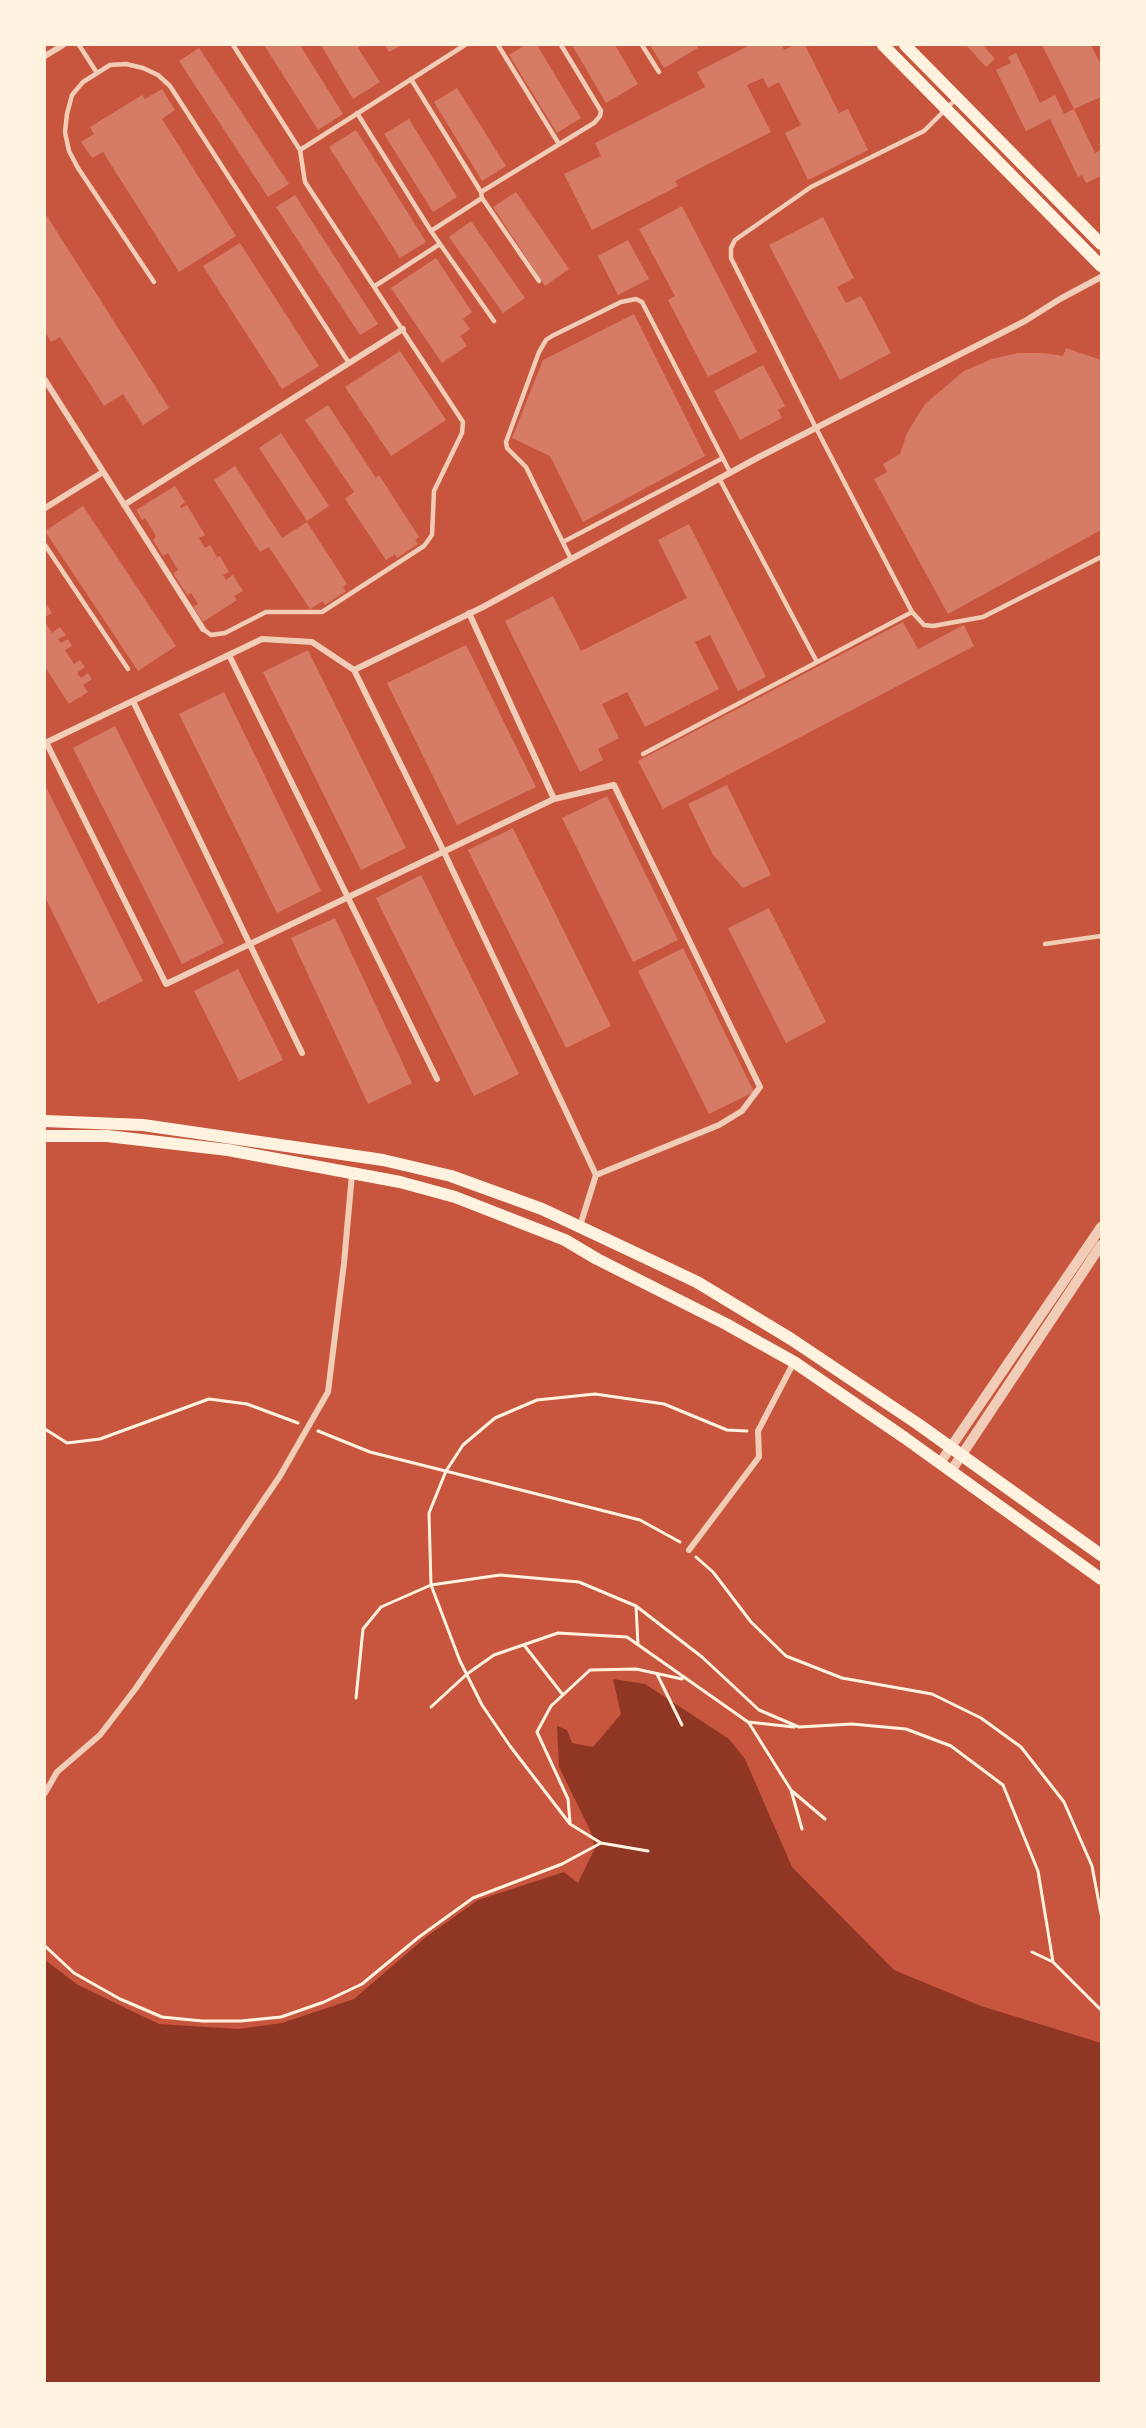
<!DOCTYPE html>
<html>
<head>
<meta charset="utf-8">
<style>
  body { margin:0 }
  #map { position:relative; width:1146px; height:2428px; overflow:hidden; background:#c8553d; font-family:"Nunito Sans",sans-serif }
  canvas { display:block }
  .frame { position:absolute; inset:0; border:46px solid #fff3e0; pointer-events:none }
</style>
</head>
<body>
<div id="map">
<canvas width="1146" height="2428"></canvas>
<div class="frame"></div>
</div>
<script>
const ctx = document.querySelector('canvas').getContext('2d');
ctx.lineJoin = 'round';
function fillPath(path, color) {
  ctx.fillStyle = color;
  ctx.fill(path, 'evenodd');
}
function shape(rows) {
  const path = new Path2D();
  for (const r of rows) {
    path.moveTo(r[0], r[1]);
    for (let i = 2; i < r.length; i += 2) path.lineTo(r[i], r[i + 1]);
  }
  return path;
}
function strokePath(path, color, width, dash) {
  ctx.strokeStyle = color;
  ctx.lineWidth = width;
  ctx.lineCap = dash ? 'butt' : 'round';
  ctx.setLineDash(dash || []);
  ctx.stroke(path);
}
fillPath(shape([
  [613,1679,645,1684,729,1739,745,1759,792,1867,894,1970,981,2006,1101,2043,1101,2383,45,2383,45,1960,78,1985,159,2024,238,2029,282,2023,354,1999,426,1937,478,1900,564,1872,578,1883,595,1848,591,1832,559,1767,557,1726,567,1730,572,1743,593,1747,621,1714]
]), '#8f3625');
fillPath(shape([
  [264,45,300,45,343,114,318,130],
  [321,45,362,45,358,48,380,82,353,99],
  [385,45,402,45,389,52],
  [525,45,537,45,581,118,557,133,509,55],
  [572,45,615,45,638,84,606,103],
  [650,45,696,45,698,48,664,68],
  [750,45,782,45,784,50,794,45,805,45,839,113,848,109,868,150,808,180,785,133,801,125,779,82,768,88,763,78,747,85,771,132,675,181,678,186,592,230,564,174,601,156,595,143,705,87,697,72],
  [966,45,983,45,995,59,986,67],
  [1042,45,1091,45,1101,65,1101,97,1074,109,1095,153,1101,150,1101,176,1086,183,1082,175,1078,177,1050,119,1026,131,996,70,1011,63,1008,57,1016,53,1040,103,1055,95,1064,114,1074,109],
  [199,48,289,184,268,197,179,61],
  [457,88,506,166,482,181,434,102],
  [162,89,175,110,162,119,236,236,179,272,103,152,92,158,81,142,94,134,90,127,142,95,145,99],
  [409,119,457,197,433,212,384,134],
  [356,130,426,242,400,258,329,147],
  [516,192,569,269,545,286,493,207],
  [295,195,378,324,360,335,276,207],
  [682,206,757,352,708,377,668,300,675,296,639,229],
  [45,213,169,408,143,425,123,394,104,406,60,337,51,342,45,332],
  [823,217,854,278,837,287,846,303,861,296,891,353,840,380,769,245],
  [471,221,525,298,503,313,449,237],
  [628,240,649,279,618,295,598,256],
  [240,243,319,366,282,389,203,266],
  [436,258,472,312,463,319,470,329,460,336,467,346,442,363,391,288],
  [634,314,705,456,583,522,550,456,512,438,543,360],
  [1066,348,1101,360,1101,530,948,614,874,479,887,472,883,464,900,454,907,433,925,404,964,371,992,359,1018,353,1044,353,1063,356],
  [400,351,446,420,391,456,345,387],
  [763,365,785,406,778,410,782,418,740,440,714,391],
  [328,405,376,478,379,475,419,537,415,540,418,544,397,558,395,554,386,560,345,499,354,492,305,420],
  [281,433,329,506,307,521,259,448],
  [235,466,282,538,307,522,347,584,343,587,346,591,325,605,323,601,310,609,269,547,260,552,214,480],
  [175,486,185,502,180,506,181,508,187,505,205,535,199,538,205,548,210,545,217,557,209,562,220,556,229,572,223,575,226,580,233,575,243,591,234,596,237,600,203,622,193,607,198,604,191,593,187,595,173,573,178,570,168,553,163,556,153,540,156,536,145,518,142,520,136,510],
  [83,506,176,646,138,671,45,531],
  [689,524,766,677,738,691,710,635,695,642,719,689,645,727,627,692,602,704,619,738,598,749,603,760,580,772,505,621,553,596,581,651,687,598,658,540],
  [47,605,52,613,45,617,45,607],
  [45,622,52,633,60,627,66,635,58,639,61,643,68,639,72,646,65,650,74,664,80,660,85,667,77,673,81,678,88,673,92,679,83,685,88,692,69,704,45,667],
  [903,622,918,649,964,625,974,646,663,809,638,761],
  [466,645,536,787,457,825,387,683],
  [308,650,406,848,361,870,263,672],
  [224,692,321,891,277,913,179,714],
  [115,726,224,943,182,964,73,748],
  [45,785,143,981,98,1004,45,897],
  [727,785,771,875,743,888,713,855,688,804],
  [607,796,678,940,633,962,562,818],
  [513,828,611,1026,566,1048,468,850],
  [421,875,519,1074,474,1096,376,898],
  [769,908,826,1022,786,1043,728,928],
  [335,918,412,1083,368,1104,291,938],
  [683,948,754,1092,709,1114,638,971],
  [238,969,283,1060,239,1081,194,991]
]), '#d67c66');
strokePath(shape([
  [45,1429,67,1443,100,1439,209,1399,247,1404,298,1423],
  [318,1431,370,1452,640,1520,680,1542],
  [696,1557,713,1572,751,1622,786,1656,842,1678,932,1694,981,1718,1021,1747,1064,1802,1092,1866,1101,1914],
  [636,1606,638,1645],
  [524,1645,563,1695],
  [657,1674,682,1725],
  [356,1698,363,1629,381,1607,431,1585,500,1575,579,1582,636,1606,702,1657,759,1710,799,1727,852,1724,906,1729,951,1746,1003,1785,1038,1871,1053,1962,1101,2010],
  [431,1707,467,1674,494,1655,558,1633,627,1637,748,1722,794,1727],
  [749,1723,791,1790,802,1829],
  [792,1791,825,1819],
  [570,1822,568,1799,537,1732,551,1706,590,1670,636,1669,682,1679],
  [648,1851,601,1843,570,1824,510,1746,482,1705,460,1661,431,1585,429,1513,446,1471,463,1445,495,1418,537,1400,595,1394,664,1404,727,1430,747,1431],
  [45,1946,74,1973,120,1999,162,2017,202,2021,241,2021,281,2017,324,2002,362,1984,419,1937,473,1898,562,1864,601,1843],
  [1032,1952,1053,1962]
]), '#fff3e0', 3);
strokePath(shape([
  [79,45,97,73],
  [498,45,559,144],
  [642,45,659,72],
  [411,79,481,192],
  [357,113,431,231],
  [300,150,465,45],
  [482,198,539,281],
  [440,244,494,321],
  [154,282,78,168,69,151,65,132,67,114,72,95,83,82,110,65,126,64,143,68,158,75,170,86,349,363],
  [375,286,440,244,431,231,482,198,481,192,594,123,600,116,601,111,561,45],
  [719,478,817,662],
  [563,542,723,458],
  [45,545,128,669],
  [571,559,526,467,507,448,506,442,539,352,546,340,552,336,621,302,636,299,642,302,730,472],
  [912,612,816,428,731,258,731,248,735,240,811,187,924,131,957,98],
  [203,629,211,635,225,633,266,612,322,612,424,546,432,535,434,491,462,433,463,422,305,182,300,150,233,45],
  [643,754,912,612,924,625,933,626,983,617,1101,557],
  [1045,944,1101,936]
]), '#f1ccb7', 4.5);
strokePath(shape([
  [45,56,63,45],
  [45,380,203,629],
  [124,505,403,329],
  [45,508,103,472],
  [469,613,554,799],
  [229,655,437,1079],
  [354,670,483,607,759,457,1025,321,1060,299,1101,277],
  [133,701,302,1053],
  [46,742,166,984,554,799,614,785,760,1087,742,1111,719,1125,596,1175,580,1226],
  [45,743,262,639,312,642,354,670,444,852,596,1175],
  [689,1550,759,1457,758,1431,794,1362],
  [45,1793,57,1772,100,1735,136,1688,280,1476,328,1392,344,1263,352,1174]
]), '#f1ccb7', 6);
strokePath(shape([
  [940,1463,1101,1227],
  [951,1471,1101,1245]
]), '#f1ccb7', 10);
strokePath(shape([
  [883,45,1101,266],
  [905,45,1101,244],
  [45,1121,143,1125,383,1160,451,1176,542,1209,697,1282,791,1339,918,1424,1101,1555],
  [45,1136,107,1136,228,1150,400,1182,455,1197,565,1240,597,1259,726,1324,794,1362,905,1438,1101,1579]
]), '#fff3e0', 12);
</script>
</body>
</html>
